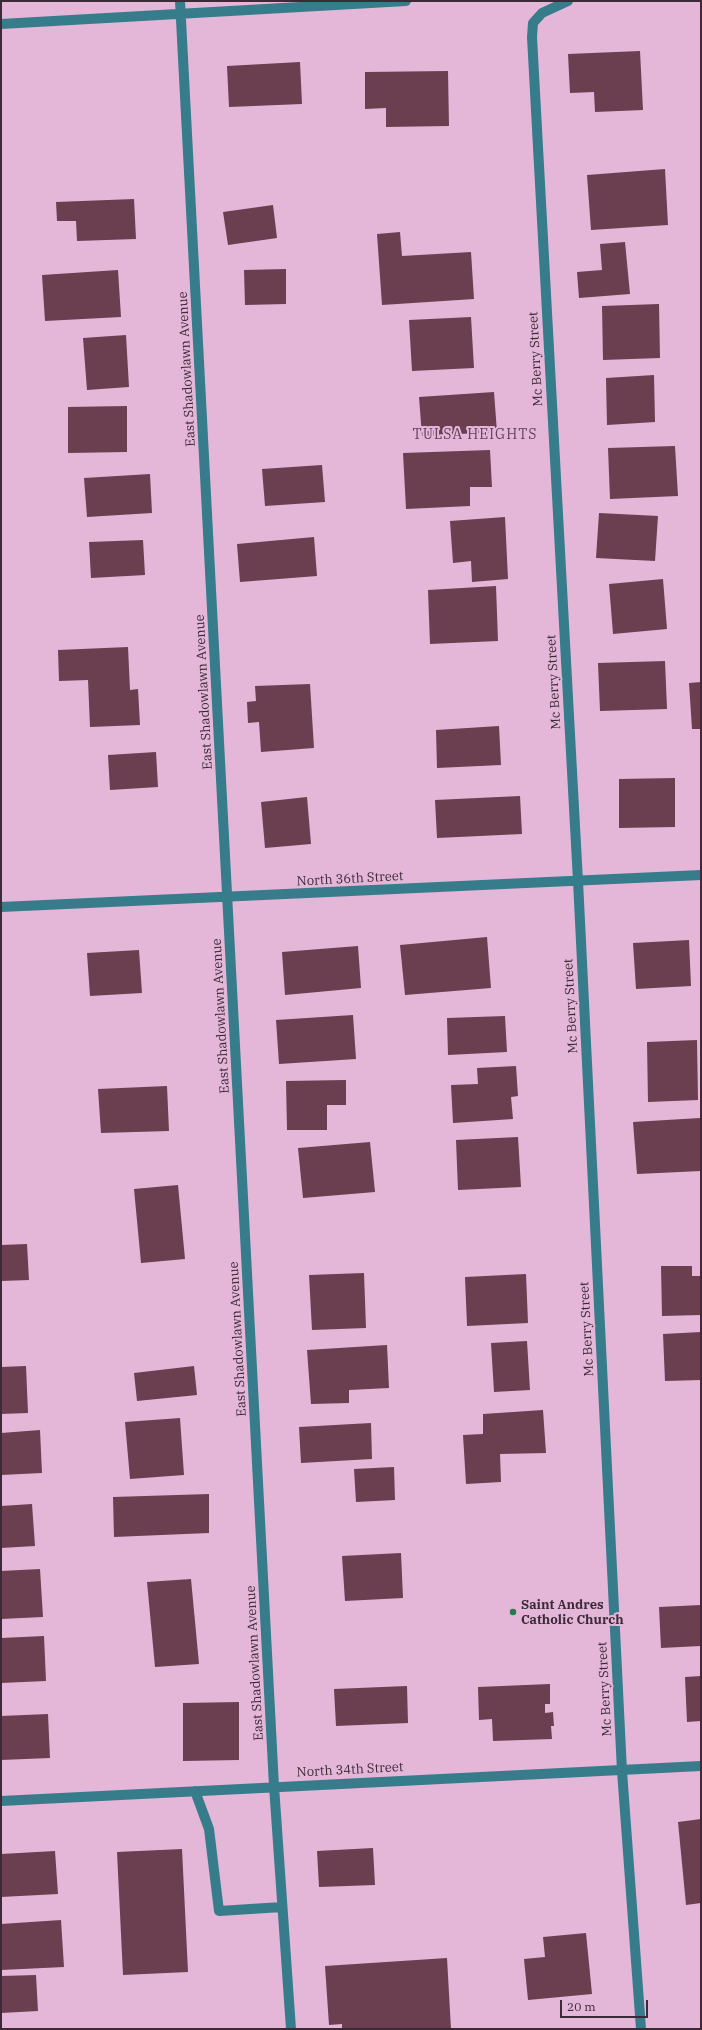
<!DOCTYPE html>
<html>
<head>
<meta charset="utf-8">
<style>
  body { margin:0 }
  #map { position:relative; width:702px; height:2030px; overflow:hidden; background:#e4b7d9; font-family:"IBM Plex Serif",serif }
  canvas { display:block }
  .frame { position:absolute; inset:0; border:2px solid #3c2a38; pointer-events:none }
  .scale { position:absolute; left:560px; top:2000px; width:88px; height:18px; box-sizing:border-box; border:2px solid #3c2a38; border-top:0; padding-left:5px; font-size:12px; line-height:14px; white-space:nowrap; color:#3c2a38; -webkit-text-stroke:3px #e4b7d9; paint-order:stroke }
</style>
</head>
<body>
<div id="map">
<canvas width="702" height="2030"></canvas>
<div class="frame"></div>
<div class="scale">20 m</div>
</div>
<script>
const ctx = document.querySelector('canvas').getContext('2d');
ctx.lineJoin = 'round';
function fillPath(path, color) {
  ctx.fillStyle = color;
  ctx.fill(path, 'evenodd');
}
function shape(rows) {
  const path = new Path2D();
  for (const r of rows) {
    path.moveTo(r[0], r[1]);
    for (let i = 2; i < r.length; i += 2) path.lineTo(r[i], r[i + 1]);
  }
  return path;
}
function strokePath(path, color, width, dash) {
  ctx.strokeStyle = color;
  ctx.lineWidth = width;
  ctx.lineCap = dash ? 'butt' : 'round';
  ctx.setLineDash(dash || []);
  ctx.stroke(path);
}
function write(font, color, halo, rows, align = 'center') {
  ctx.font = font + ' "IBM Plex Serif",serif';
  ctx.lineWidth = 4;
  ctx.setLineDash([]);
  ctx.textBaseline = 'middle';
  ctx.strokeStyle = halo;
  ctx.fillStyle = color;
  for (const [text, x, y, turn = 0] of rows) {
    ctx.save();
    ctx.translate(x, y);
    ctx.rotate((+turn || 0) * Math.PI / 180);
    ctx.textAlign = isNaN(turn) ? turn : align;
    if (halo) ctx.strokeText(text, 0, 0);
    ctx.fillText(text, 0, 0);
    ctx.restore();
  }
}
fillPath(shape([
  [640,51,643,110,595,112,594,92,570,93,568,54],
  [300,62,302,104,229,107,227,66],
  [448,71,449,126,386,127,386,108,365,109,365,72],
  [665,169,668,225,591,230,587,175],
  [134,199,136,239,77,241,76,221,57,221,56,202],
  [273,205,277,238,228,245,223,212],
  [400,232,402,256,471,252,474,299,382,305,377,234],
  [625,242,630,294,579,298,577,272,602,270,600,244],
  [286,269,286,304,245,305,244,270],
  [118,270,121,317,45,321,42,275],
  [659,304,660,358,603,360,602,306],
  [471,317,474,368,412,371,409,320],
  [126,335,129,387,87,390,83,338],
  [654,375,655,422,607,425,606,378],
  [494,392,497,432,422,436,419,397],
  [127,406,127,452,68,453,68,407],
  [675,446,678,496,610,499,608,448],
  [490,450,492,487,470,487,470,506,406,509,403,453],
  [322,465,325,502,265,506,262,469],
  [150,474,152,513,87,517,84,478],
  [599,513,658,516,655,561,596,558],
  [505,517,508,579,472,582,471,561,453,563,450,521],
  [314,537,317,576,240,582,237,544],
  [143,540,145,575,91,578,89,542],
  [663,579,667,629,613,634,609,584],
  [496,586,498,641,430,644,428,590],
  [128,647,130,690,138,689,140,725,90,727,88,680,59,681,58,650],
  [665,661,667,709,600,711,598,663],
  [701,682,701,729,692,729,689,683],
  [310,684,314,748,261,752,259,722,248,723,247,702,256,701,255,686],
  [499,726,501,765,437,768,436,730],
  [156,752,158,787,110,790,108,755],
  [675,778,675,827,619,828,619,779],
  [520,796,522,834,437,838,435,800],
  [307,797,311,844,265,848,261,802],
  [487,937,491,988,405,995,400,945],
  [689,940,691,986,636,989,633,943],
  [358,946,361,988,285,995,282,952],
  [139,950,142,993,90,996,87,953],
  [353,1015,356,1059,279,1064,276,1020],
  [505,1016,507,1052,448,1055,447,1018],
  [697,1040,698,1100,648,1102,647,1042],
  [516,1066,518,1096,511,1097,513,1119,453,1123,451,1085,478,1084,477,1068],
  [346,1080,346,1105,327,1105,327,1130,287,1130,286,1081],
  [167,1086,169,1131,101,1133,98,1089],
  [700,1118,701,1171,637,1174,633,1122],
  [518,1137,521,1187,458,1190,456,1140],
  [370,1142,375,1192,303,1198,298,1148],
  [178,1185,185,1259,141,1263,134,1189],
  [27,1244,29,1280,1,1281,1,1245],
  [661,1266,692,1266,692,1276,701,1276,701,1315,662,1316],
  [364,1273,366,1328,312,1330,309,1275],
  [526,1274,528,1323,467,1326,465,1277],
  [701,1332,701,1380,665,1381,663,1334],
  [527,1341,530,1390,494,1392,491,1343],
  [387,1345,389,1388,349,1390,349,1403,311,1404,307,1350],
  [26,1366,28,1413,1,1414,1,1367],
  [194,1366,197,1395,137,1401,134,1373],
  [543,1410,546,1453,500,1454,501,1482,466,1484,463,1435,483,1434,483,1414],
  [180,1418,184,1475,130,1479,125,1422],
  [371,1423,372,1459,301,1463,299,1427],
  [40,1430,42,1473,1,1475,1,1433],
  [394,1467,395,1500,356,1502,354,1469],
  [209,1494,209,1533,114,1537,113,1497],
  [32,1504,35,1546,1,1548,1,1506],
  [401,1553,403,1598,345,1601,342,1556],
  [40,1569,43,1617,1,1619,1,1571],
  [191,1579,199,1664,155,1667,147,1582],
  [701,1605,701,1646,661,1648,659,1607],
  [44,1636,46,1681,1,1683,1,1638],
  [701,1676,701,1721,687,1722,685,1677],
  [550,1684,550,1704,545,1704,545,1713,553,1712,554,1726,551,1726,552,1739,493,1741,492,1719,479,1720,478,1687],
  [407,1686,408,1723,336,1726,334,1689],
  [239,1702,239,1760,183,1761,183,1703],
  [48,1714,50,1758,1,1760,1,1716],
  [701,1819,701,1903,686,1905,678,1822],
  [373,1848,375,1885,319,1887,317,1851],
  [182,1849,188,1972,123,1975,117,1852],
  [55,1851,58,1894,1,1897,1,1854],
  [61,1920,64,1967,1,1970,1,1924],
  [586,1933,592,1994,528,2000,524,1959,545,1957,543,1937],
  [447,1958,451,2029,342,2029,342,2024,329,2025,325,1966],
  [36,1975,38,2011,1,2013,1,1976]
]), '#6b3e50');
strokePath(shape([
  [180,1,274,1786,291,2029],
  [568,1,542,13,533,23,532,37,578,881,622,1771,641,2029],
  [1,24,406,1],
  [1,907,701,875],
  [195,1791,209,1829,219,1911,282,1907],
  [1,1801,701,1766]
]), '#367c8b', 10);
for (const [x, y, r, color] of [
  [513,1612,4,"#277a4b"]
]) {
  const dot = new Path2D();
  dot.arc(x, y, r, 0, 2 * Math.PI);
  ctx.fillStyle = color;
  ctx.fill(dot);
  strokePath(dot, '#e4b7d9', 1.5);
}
write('13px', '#3c2a38', '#e4b7d9', [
  ["Mc Berry Street",536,359,-93],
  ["East Shadowlawn Avenue",187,369,-93],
  ["Mc Berry Street",554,682,-93],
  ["East Shadowlawn Avenue",204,692,-93],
  ["North 36th Street",350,879,-3],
  ["Mc Berry Street",571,1006,-93],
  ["East Shadowlawn Avenue",221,1016,-93],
  ["Mc Berry Street",587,1329,-93],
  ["East Shadowlawn Avenue",238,1339,-93],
  ["East Shadowlawn Avenue",255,1663,-93],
  ["Mc Berry Street",605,1689,-93],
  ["North 34th Street",350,1770,-3]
]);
write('bold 13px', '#3c2a38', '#e4b7d9', [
  ["Saint Andres",521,1605],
  ["Catholic Church",521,1620]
], 'left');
ctx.letterSpacing = '1px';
write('14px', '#66415e', '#e4b7d9', [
  ["TULSA HEIGHTS",475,435]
]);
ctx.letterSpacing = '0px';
</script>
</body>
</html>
